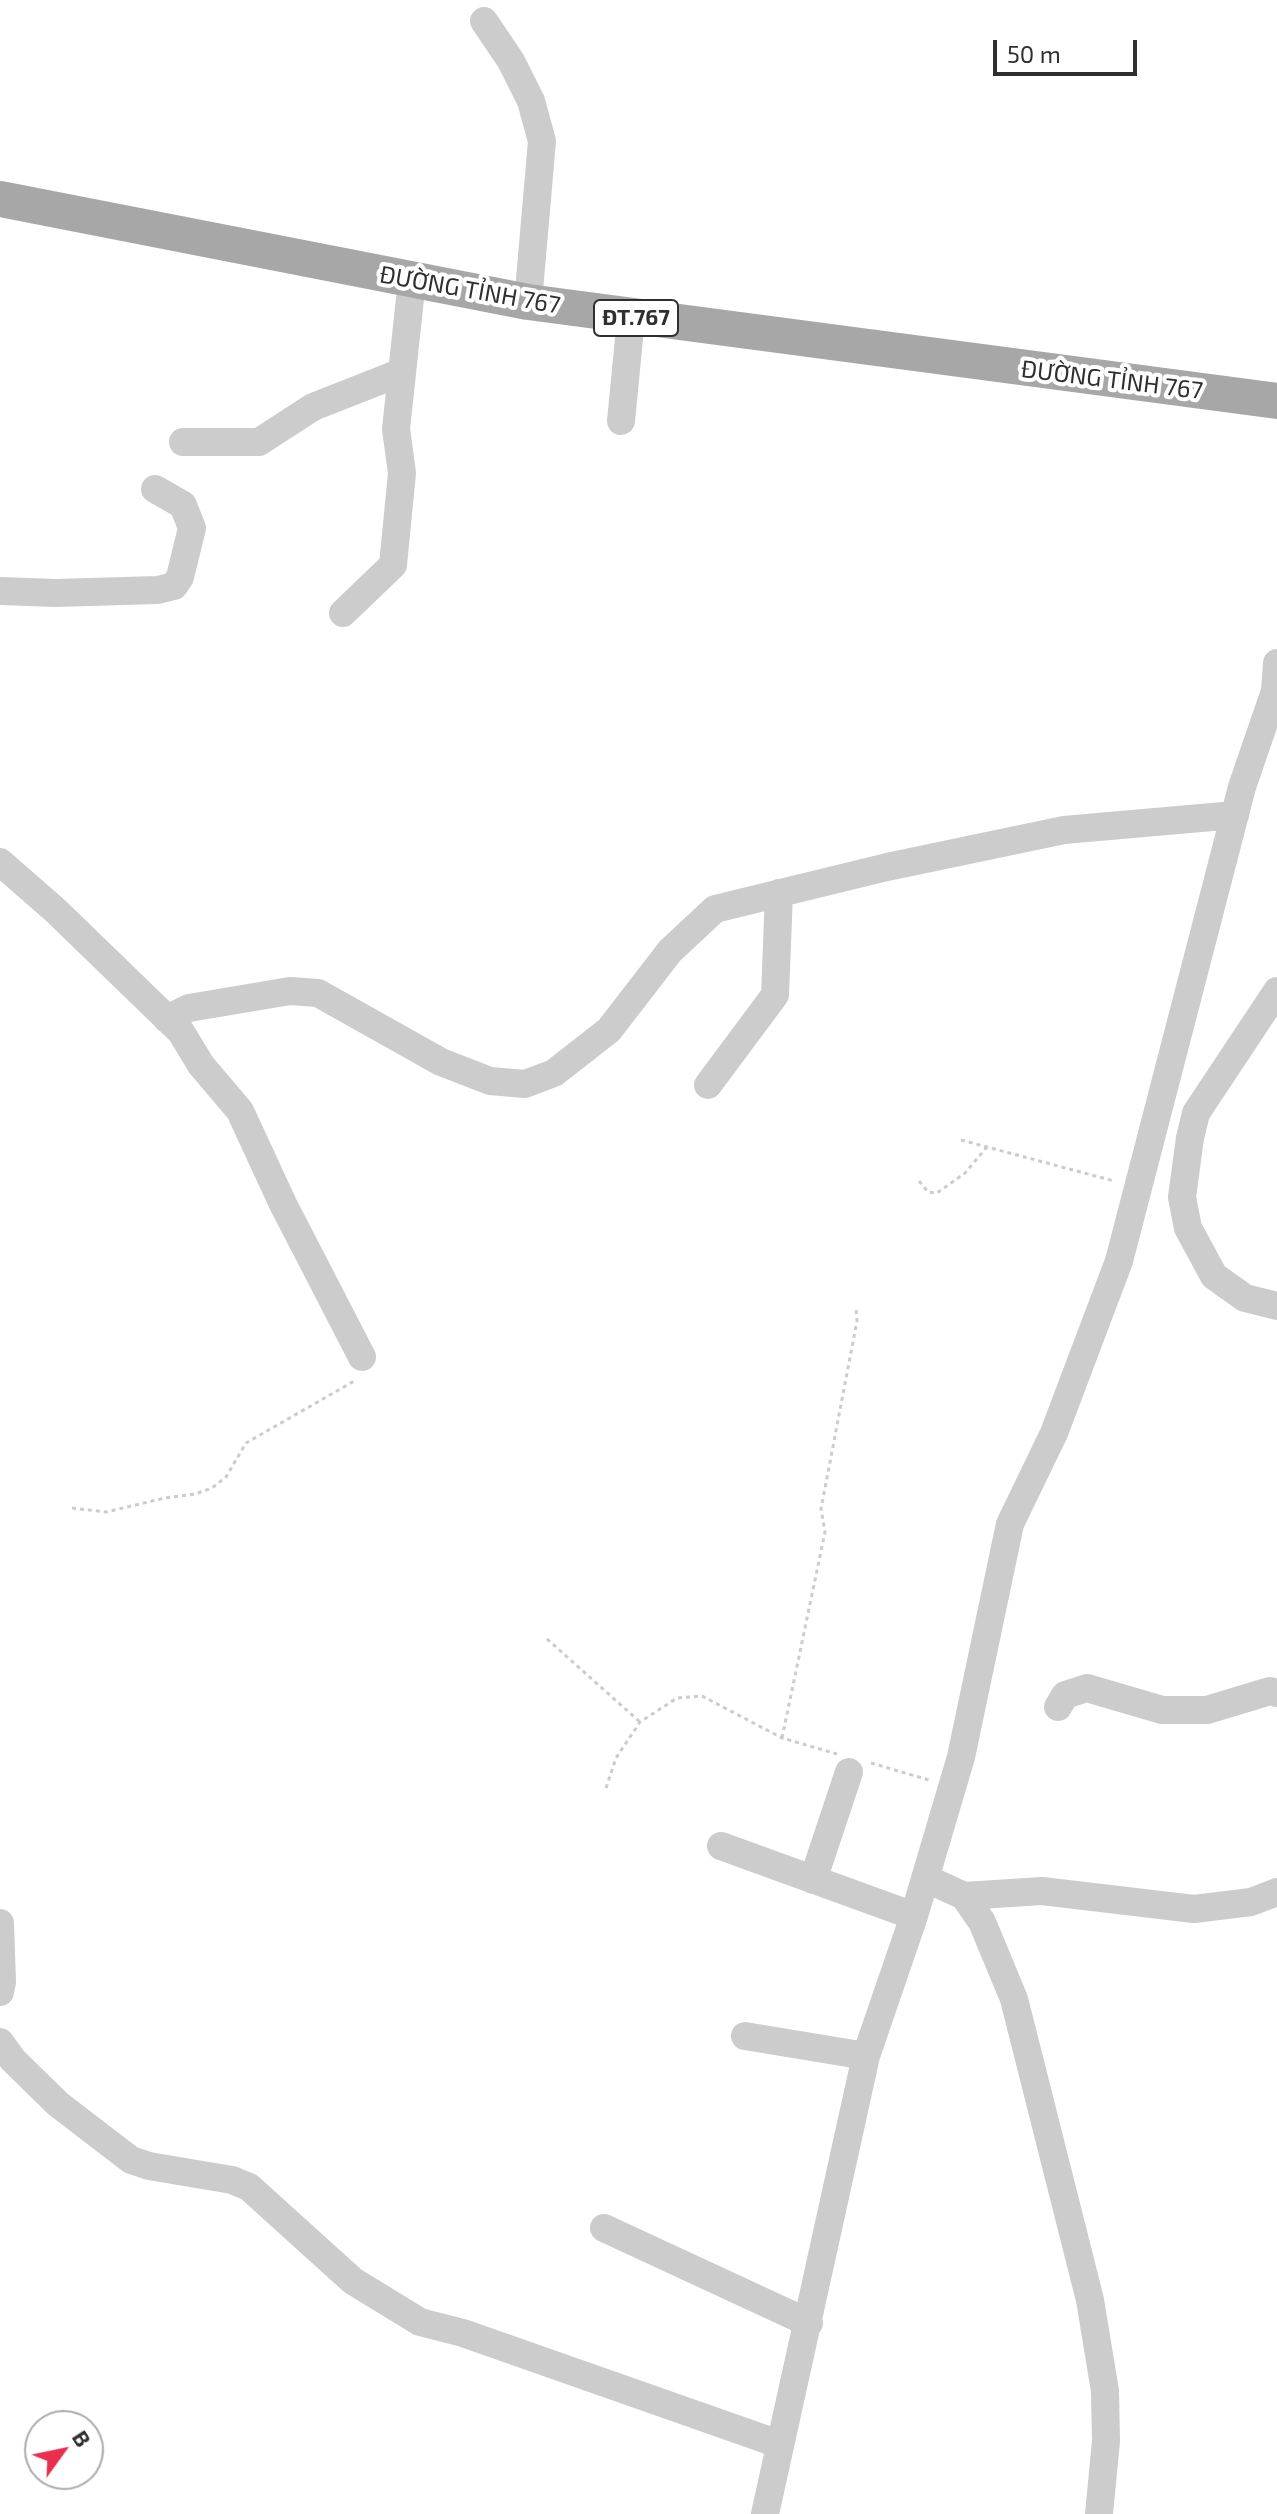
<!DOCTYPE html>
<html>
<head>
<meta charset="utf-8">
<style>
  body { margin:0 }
  #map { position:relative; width:1277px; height:2514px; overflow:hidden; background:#fff; font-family:"Exo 2",sans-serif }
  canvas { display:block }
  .north { position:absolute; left:24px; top:2410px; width:80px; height:80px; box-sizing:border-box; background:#fff; border:2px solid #acacac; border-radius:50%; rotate:57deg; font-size:22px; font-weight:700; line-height:32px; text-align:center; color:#2f2f2f }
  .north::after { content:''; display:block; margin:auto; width:28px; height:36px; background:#ea2e4e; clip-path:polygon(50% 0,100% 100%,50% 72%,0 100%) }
  .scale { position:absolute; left:993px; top:40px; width:144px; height:36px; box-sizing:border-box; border:4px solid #2f2f2f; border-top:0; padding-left:10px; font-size:24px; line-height:28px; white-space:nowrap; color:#2f2f2f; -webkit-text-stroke:6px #fff; paint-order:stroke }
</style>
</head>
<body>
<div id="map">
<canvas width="1277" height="2514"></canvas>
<div class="north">B</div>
<div class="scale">50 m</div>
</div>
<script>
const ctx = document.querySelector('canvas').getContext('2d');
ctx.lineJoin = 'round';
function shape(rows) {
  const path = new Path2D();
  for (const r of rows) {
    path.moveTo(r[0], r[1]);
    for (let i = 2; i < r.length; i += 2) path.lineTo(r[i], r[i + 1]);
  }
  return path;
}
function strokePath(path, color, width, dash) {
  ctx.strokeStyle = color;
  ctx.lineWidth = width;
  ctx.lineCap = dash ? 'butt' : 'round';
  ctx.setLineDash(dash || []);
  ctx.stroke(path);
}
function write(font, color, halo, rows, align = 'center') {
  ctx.font = font + ' "Exo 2",sans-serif';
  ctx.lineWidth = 8;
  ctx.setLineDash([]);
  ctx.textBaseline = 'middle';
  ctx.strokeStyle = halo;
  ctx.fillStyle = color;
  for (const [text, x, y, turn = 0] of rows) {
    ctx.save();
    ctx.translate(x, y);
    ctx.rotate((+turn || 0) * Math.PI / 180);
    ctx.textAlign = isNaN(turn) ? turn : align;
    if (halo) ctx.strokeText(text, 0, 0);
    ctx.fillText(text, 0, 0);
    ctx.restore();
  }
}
strokePath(shape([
  [961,1140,1114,1181],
  [919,1181,928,1192,937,1193,965,1173,987,1147],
  [72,1508,106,1512,165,1498,195,1494,212,1488,226,1477,246,1443,356,1380],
  [547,1639,640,1722],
  [782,1738,825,1532,821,1509,857,1321,856,1309],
  [871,1763,929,1780],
  [606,1788,616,1758,640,1722,677,1698,702,1696,782,1738,837,1754]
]), '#ccc', 3, [4, 4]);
strokePath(shape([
  [484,21,511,61,531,101,542,141,528,302],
  [621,421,631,318],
  [183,442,259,442,313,407,402,372],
  [0,591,56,593,158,590,174,586,180,577,192,528,183,505,155,489],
  [343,613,393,565,402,473,396,429,412,280],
  [0,862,55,910,181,1032,201,1065,240,1111,283,1204,362,1357],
  [1277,991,1196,1113,1190,1138,1182,1197,1188,1228,1214,1276,1245,1298,1277,1306],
  [167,1019,189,1008,290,991,318,993,441,1062,490,1081,525,1084,554,1073,609,1030,670,951,715,909,887,867,1064,830,1235,815],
  [708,1085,775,995,779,893],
  [1058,1707,1065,1695,1087,1688,1162,1710,1207,1710,1270,1691,1277,1693],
  [721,1846,914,1916],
  [925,1878,964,1896,982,1922,1014,1999,1090,2300,1105,2391,1106,2441,1099,2514],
  [813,1880,849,1772],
  [964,1896,1042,1891,1194,1909,1251,1902,1277,1892],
  [0,1923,2,1982,0,1992],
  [745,2036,866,2056],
  [0,2042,13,2060,58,2104,131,2160,149,2166,232,2180,249,2187,353,2281,420,2322,463,2333,779,2444],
  [604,2228,809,2323],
  [765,2514,866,2056,914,1916,961,1757,1010,1524,1054,1433,1119,1261,1242,787,1275,691,1277,663]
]), '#ccc', 28);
strokePath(shape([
  [0,199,528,302,1277,401]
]), '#a7a7a7', 36);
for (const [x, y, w] of [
  [636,318,84]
]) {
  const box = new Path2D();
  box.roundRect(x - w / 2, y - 18, w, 36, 6);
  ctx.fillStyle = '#fff';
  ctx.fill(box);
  strokePath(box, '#2f2f2f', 2);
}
write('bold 22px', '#2f2f2f', null, [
  ["ĐT.767",636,318]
]);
write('24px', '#2f2f2f', '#fff', [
  ["ĐƯỜNG TỈNH 767",470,290,10],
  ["ĐƯỜNG TỈNH 767",1112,380,7]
]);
</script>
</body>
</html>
